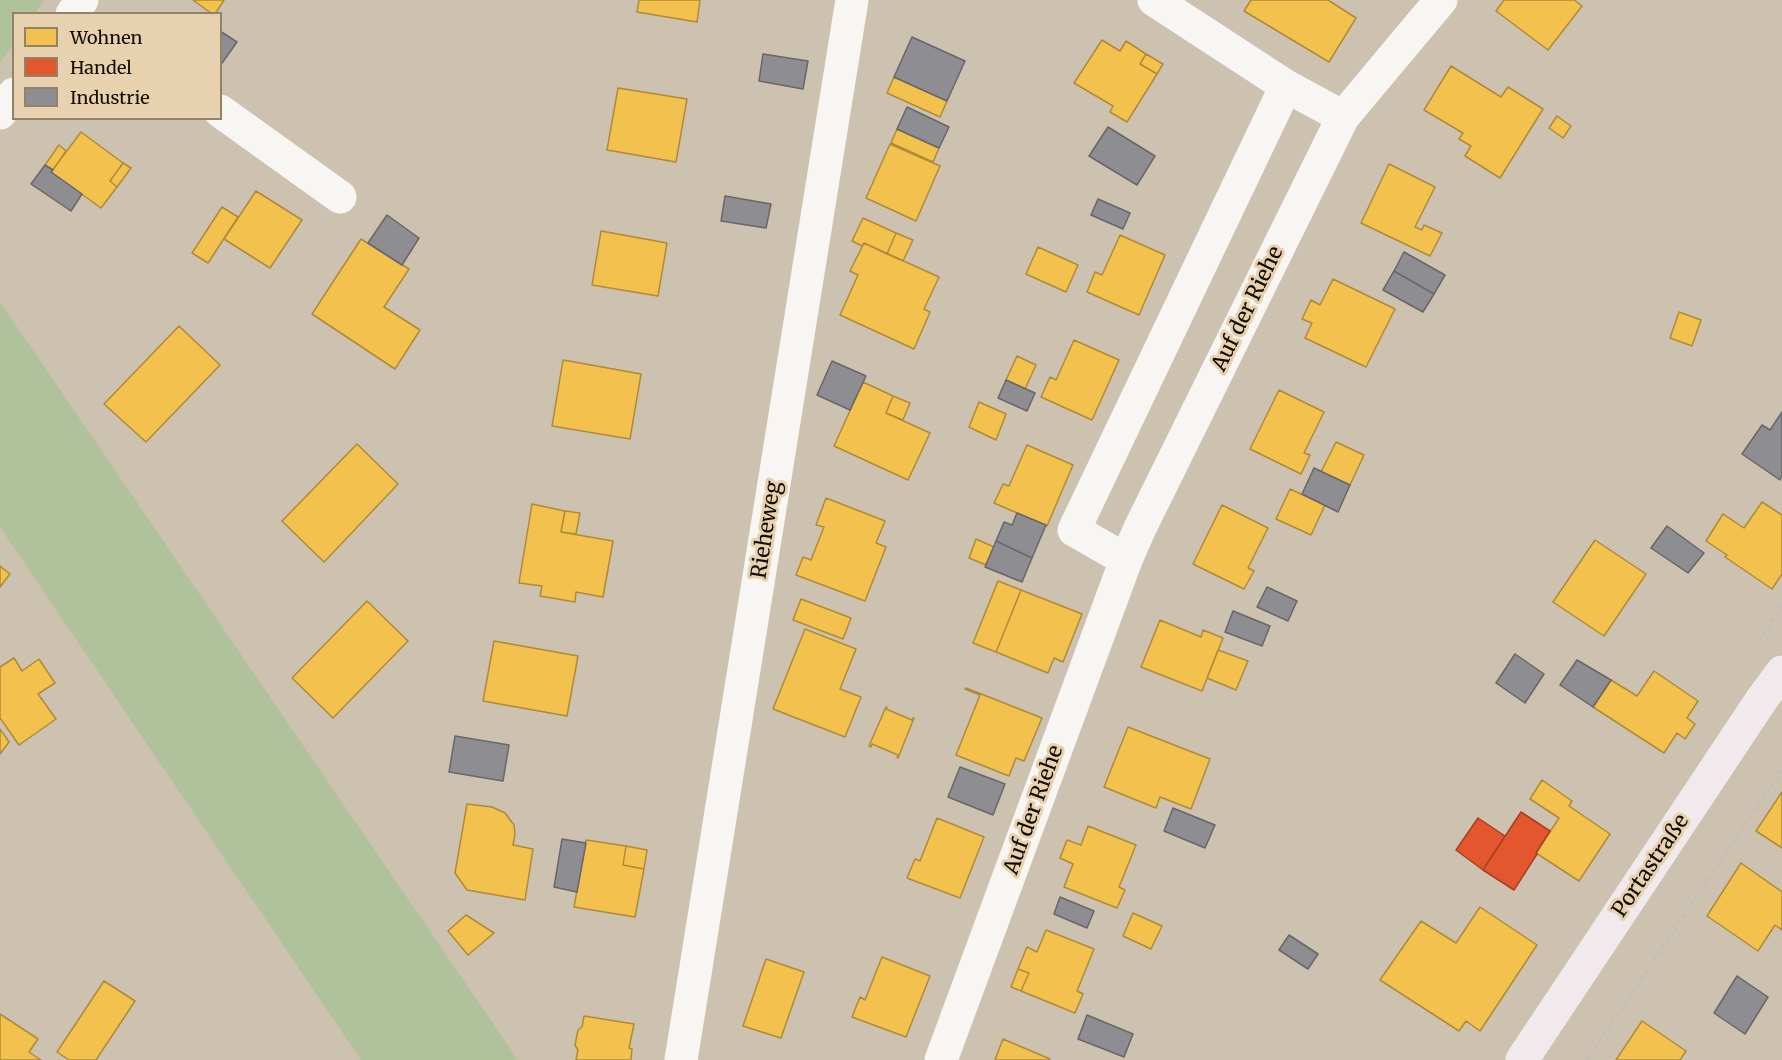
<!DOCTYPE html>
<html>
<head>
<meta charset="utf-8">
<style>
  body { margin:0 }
  #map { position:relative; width:1782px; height:1060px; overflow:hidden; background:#cdc1af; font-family:Merriweather,serif }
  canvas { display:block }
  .legend { position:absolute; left:12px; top:12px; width:210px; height:108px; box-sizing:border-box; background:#e7d1ae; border:2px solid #928269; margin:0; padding:8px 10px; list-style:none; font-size:18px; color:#120b02 }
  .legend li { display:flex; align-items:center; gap:12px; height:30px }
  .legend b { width:30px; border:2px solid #928269 }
</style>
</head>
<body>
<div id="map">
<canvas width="1782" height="1060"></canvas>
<ul class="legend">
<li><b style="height:16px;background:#f2c14e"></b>Wohnen</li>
<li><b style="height:16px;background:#e4572e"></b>Handel</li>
<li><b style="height:16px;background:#8d8d92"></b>Industrie</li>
</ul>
</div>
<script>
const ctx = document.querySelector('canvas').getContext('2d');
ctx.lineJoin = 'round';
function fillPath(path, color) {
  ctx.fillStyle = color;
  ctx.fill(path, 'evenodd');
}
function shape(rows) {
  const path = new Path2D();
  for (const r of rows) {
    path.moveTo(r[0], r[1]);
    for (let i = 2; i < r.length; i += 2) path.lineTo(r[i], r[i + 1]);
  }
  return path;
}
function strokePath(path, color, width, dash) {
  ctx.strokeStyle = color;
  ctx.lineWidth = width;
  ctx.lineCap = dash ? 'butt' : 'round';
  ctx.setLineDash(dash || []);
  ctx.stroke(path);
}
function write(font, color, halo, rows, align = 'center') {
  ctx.font = font + ' Merriweather,serif';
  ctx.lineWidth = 6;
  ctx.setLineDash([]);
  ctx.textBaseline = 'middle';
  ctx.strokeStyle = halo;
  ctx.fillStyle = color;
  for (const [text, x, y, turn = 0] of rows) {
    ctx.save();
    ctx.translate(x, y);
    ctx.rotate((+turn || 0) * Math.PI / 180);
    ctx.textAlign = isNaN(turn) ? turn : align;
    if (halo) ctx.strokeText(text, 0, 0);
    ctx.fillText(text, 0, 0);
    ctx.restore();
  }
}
fillPath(shape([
  [0,0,44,0,35,13,14,14,13,44,0,63],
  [0,302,518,1060,361,1060,0,527]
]), '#b0c29b');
const homes = shape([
  [193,0,224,0,215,14,212,14,193,0],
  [639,0,700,0,697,22,637,12,639,0],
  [1251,0,1328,0,1356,18,1329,62,1244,11,1251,0],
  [1504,0,1574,0,1582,6,1548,50,1496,11,1504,0],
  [1102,40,1120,51,1126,41,1146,54,1140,64,1157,74,1127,122,1110,112,1113,106,1074,83,1102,40],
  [1146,54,1163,64,1157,74,1140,64,1146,54],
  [1451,66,1501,97,1508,87,1543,109,1500,178,1465,156,1471,146,1459,139,1463,133,1424,110,1451,66],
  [894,77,947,101,940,117,887,93,894,77],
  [618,88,687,99,676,162,607,150,618,88],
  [1557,116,1571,126,1563,138,1549,128,1557,116],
  [897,129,939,148,933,162,891,143,897,129],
  [81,132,123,163,110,181,117,187,101,208,51,172,81,132],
  [890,144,940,166,916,221,866,198,890,144],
  [59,145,66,151,53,170,45,165,59,145],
  [123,163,131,168,117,187,110,181,123,163],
  [1389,164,1435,187,1415,227,1422,230,1424,225,1442,233,1430,256,1361,223,1389,164],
  [256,191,302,220,270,268,224,239,256,191],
  [222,207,238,217,208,263,192,253,222,207],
  [863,218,896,233,887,254,864,243,862,246,852,241,863,218],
  [601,231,667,243,658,296,592,285,601,231],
  [896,233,913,240,903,261,887,254,896,233],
  [1120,235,1165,255,1139,315,1087,292,1095,272,1102,275,1120,235],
  [361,239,409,269,384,307,420,330,395,369,312,314,361,239],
  [864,243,939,277,924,309,930,312,914,349,840,315,858,275,850,271,864,243],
  [1038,247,1078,265,1066,292,1026,274,1038,247],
  [1333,279,1395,309,1366,367,1305,338,1312,323,1302,319,1311,300,1320,305,1333,279],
  [1679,312,1701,320,1692,346,1670,338,1679,312],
  [179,326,220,365,146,442,104,404,179,326],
  [1074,340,1119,360,1092,420,1041,397,1050,377,1056,380,1074,340],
  [1017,356,1036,365,1025,389,1006,380,1017,356],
  [563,360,641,374,630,439,552,426,563,360],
  [863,382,893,396,886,413,930,433,908,480,834,446,863,382],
  [1279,390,1324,412,1304,453,1310,455,1301,474,1250,449,1279,390],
  [893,396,910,403,903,420,886,413,893,396],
  [979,402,1006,414,996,440,969,427,979,402],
  [1336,442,1364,455,1350,485,1321,472,1336,442],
  [357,444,398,484,324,562,282,521,357,444],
  [1027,445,1073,465,1047,526,994,503,1003,484,1009,486,1027,445],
  [1290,489,1325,505,1311,535,1276,519,1290,489],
  [826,498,885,521,876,543,886,547,865,601,796,575,803,557,811,560,824,527,816,525,826,498],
  [1762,502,1782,515,1782,574,1772,589,1725,557,1727,555,1706,541,1723,514,1744,528,1762,502],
  [532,504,565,511,561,532,613,541,603,597,576,592,575,602,540,596,542,586,519,583,532,504],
  [1222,505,1268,528,1248,568,1254,571,1244,589,1193,564,1222,505],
  [565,511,580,513,576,534,561,532,565,511],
  [976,539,994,547,986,565,969,558,976,539],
  [1595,540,1646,574,1604,636,1553,602,1595,540],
  [0,566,10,574,0,587,0,566],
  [998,581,1021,590,996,652,973,643,998,581],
  [1021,590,1082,614,1063,662,1054,658,1048,673,996,652,1021,590],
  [801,599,851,618,843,639,793,620,801,599],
  [367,601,408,641,333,718,292,678,367,601],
  [1160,620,1201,637,1203,630,1223,638,1202,691,1141,667,1160,620],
  [805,629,856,649,840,689,861,697,845,737,773,709,805,629],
  [494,641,578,656,567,716,483,701,494,641],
  [1218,650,1248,661,1236,690,1207,678,1218,650],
  [14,658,22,671,39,659,55,683,38,694,56,719,19,745,0,718,0,667,14,658],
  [1654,671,1698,701,1687,718,1695,724,1685,739,1677,733,1664,753,1593,707,1611,680,1637,696,1654,671],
  [966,688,1042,718,1024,761,1016,758,1009,776,956,755,980,695,965,689,966,688],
  [886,707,887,707,886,709,912,720,913,718,914,718,898,758,897,757,898,755,872,744,871,747,869,746,886,707],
  [1128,727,1210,759,1191,809,1160,797,1156,808,1104,787,1128,727],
  [0,729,9,742,0,754,0,729],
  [1542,780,1572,801,1569,806,1610,834,1579,881,1536,853,1559,818,1530,799,1542,780],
  [1782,792,1782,848,1756,831,1782,792],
  [467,804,492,807,505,813,514,825,515,834,513,845,533,849,525,900,467,890,455,873,467,804],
  [937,818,984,837,960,898,907,878,915,859,920,861,937,818],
  [1088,826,1136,845,1119,887,1125,890,1117,908,1064,887,1073,864,1060,858,1067,840,1081,845,1088,826],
  [586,840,626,846,623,865,644,869,635,917,574,907,586,840],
  [626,846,647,850,644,869,623,865,626,846],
  [1741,863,1782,892,1782,930,1775,925,1758,951,1707,916,1741,863],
  [1480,907,1537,945,1480,1031,1466,1021,1459,1031,1380,980,1421,921,1456,943,1480,907],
  [1133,913,1162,926,1151,949,1123,936,1133,913],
  [466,915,494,933,468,955,448,931,466,915],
  [1046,930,1094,949,1077,991,1083,994,1075,1013,1021,991,1029,973,1018,969,1027,947,1037,952,1046,930],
  [882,957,930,976,906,1037,852,1017,860,997,865,1000,882,957],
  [766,959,804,972,781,1038,743,1026,766,959],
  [1018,969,1029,973,1021,991,1011,987,1018,969],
  [104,981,135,1001,96,1060,69,1060,57,1052,104,981],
  [0,1014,38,1039,29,1052,41,1060,0,1060,0,1014],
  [584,1016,634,1024,629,1048,632,1049,631,1060,576,1060,578,1050,575,1045,578,1030,582,1027,584,1016],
  [1642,1021,1686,1051,1680,1060,1616,1060,1642,1021],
  [1003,1039,1050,1059,1050,1060,995,1060,1003,1039]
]);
fillPath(homes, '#f2c14e');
strokePath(homes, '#af8a37', 1.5);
const shops = shape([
  [1521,812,1550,831,1536,853,1537,854,1514,890,1483,870,1521,812],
  [1478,818,1505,836,1483,870,1456,850,1478,818]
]);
fillPath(shops, '#e4572e');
strokePath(shops, '#a54021', 1.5);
const industry = shape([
  [220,31,237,42,220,66,220,31],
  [912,37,965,61,947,101,894,77,912,37],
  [763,54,808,61,803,89,759,81,763,54],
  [907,107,949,127,939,148,897,129,907,107],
  [1108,127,1155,156,1137,185,1089,156,1108,127],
  [45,165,53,170,51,172,82,194,71,211,31,184,45,165],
  [725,196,771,204,766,228,721,221,725,196],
  [1098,199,1130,213,1123,229,1091,215,1098,199],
  [387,215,419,238,402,265,368,243,387,215],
  [1404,252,1445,275,1434,294,1394,271,1404,252],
  [1394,271,1434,294,1423,312,1383,290,1394,271],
  [832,361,866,376,850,410,817,395,832,361],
  [1006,380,1035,393,1027,411,998,398,1006,380],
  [1782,412,1782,476,1780,480,1742,454,1762,425,1770,430,1782,412],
  [1314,468,1350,485,1338,512,1302,494,1314,468],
  [1017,513,1046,525,1032,558,996,541,1004,522,1012,525,1017,513],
  [1667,526,1704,553,1688,573,1651,548,1667,526],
  [996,541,1032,558,1022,582,985,567,996,541],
  [1267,587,1297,601,1288,621,1257,607,1267,587],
  [1233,611,1270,626,1262,646,1225,632,1233,611],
  [1515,654,1544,674,1525,703,1496,683,1515,654],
  [1577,660,1611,680,1593,707,1560,685,1577,660],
  [455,736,509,745,503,781,449,772,455,736],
  [960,767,1005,784,993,815,948,797,960,767],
  [1173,808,1215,825,1205,848,1164,831,1173,808],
  [562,839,586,843,577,892,554,887,562,839],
  [1060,897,1094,911,1087,928,1054,914,1060,897],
  [1289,935,1318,954,1308,969,1279,950,1289,935],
  [1737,976,1768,997,1745,1034,1714,1013,1737,976],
  [1087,1015,1133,1034,1124,1057,1078,1039,1087,1015]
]);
fillPath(industry, '#8d8d92');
strokePath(industry, '#686667', 1.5);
strokePath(shape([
  [1759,640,1782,606],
  [1587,1060,1782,770]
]), '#c2beba', 4, [3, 4.5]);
strokePath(shape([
  [72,14,82,0],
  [220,111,340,197],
  [0,113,14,94],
  [1343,117,1441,0],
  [1126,560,1074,530,1286,86],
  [681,1060,852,0],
  [941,1060,1126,560,1140,528,1343,117,1286,86,1154,0]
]), '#f8f6f3', 33);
strokePath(shape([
  [1522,1060,1762,699,1782,672]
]), '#f0eaed', 33);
write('21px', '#120b02', '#e7d1ae', [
  ["Auf der Riehe",1248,309,-64],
  ["Rieheweg",767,530,-81],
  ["Auf der Riehe",1034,810,-70],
  ["Portastraße",1651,866,-56]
]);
</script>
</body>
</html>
